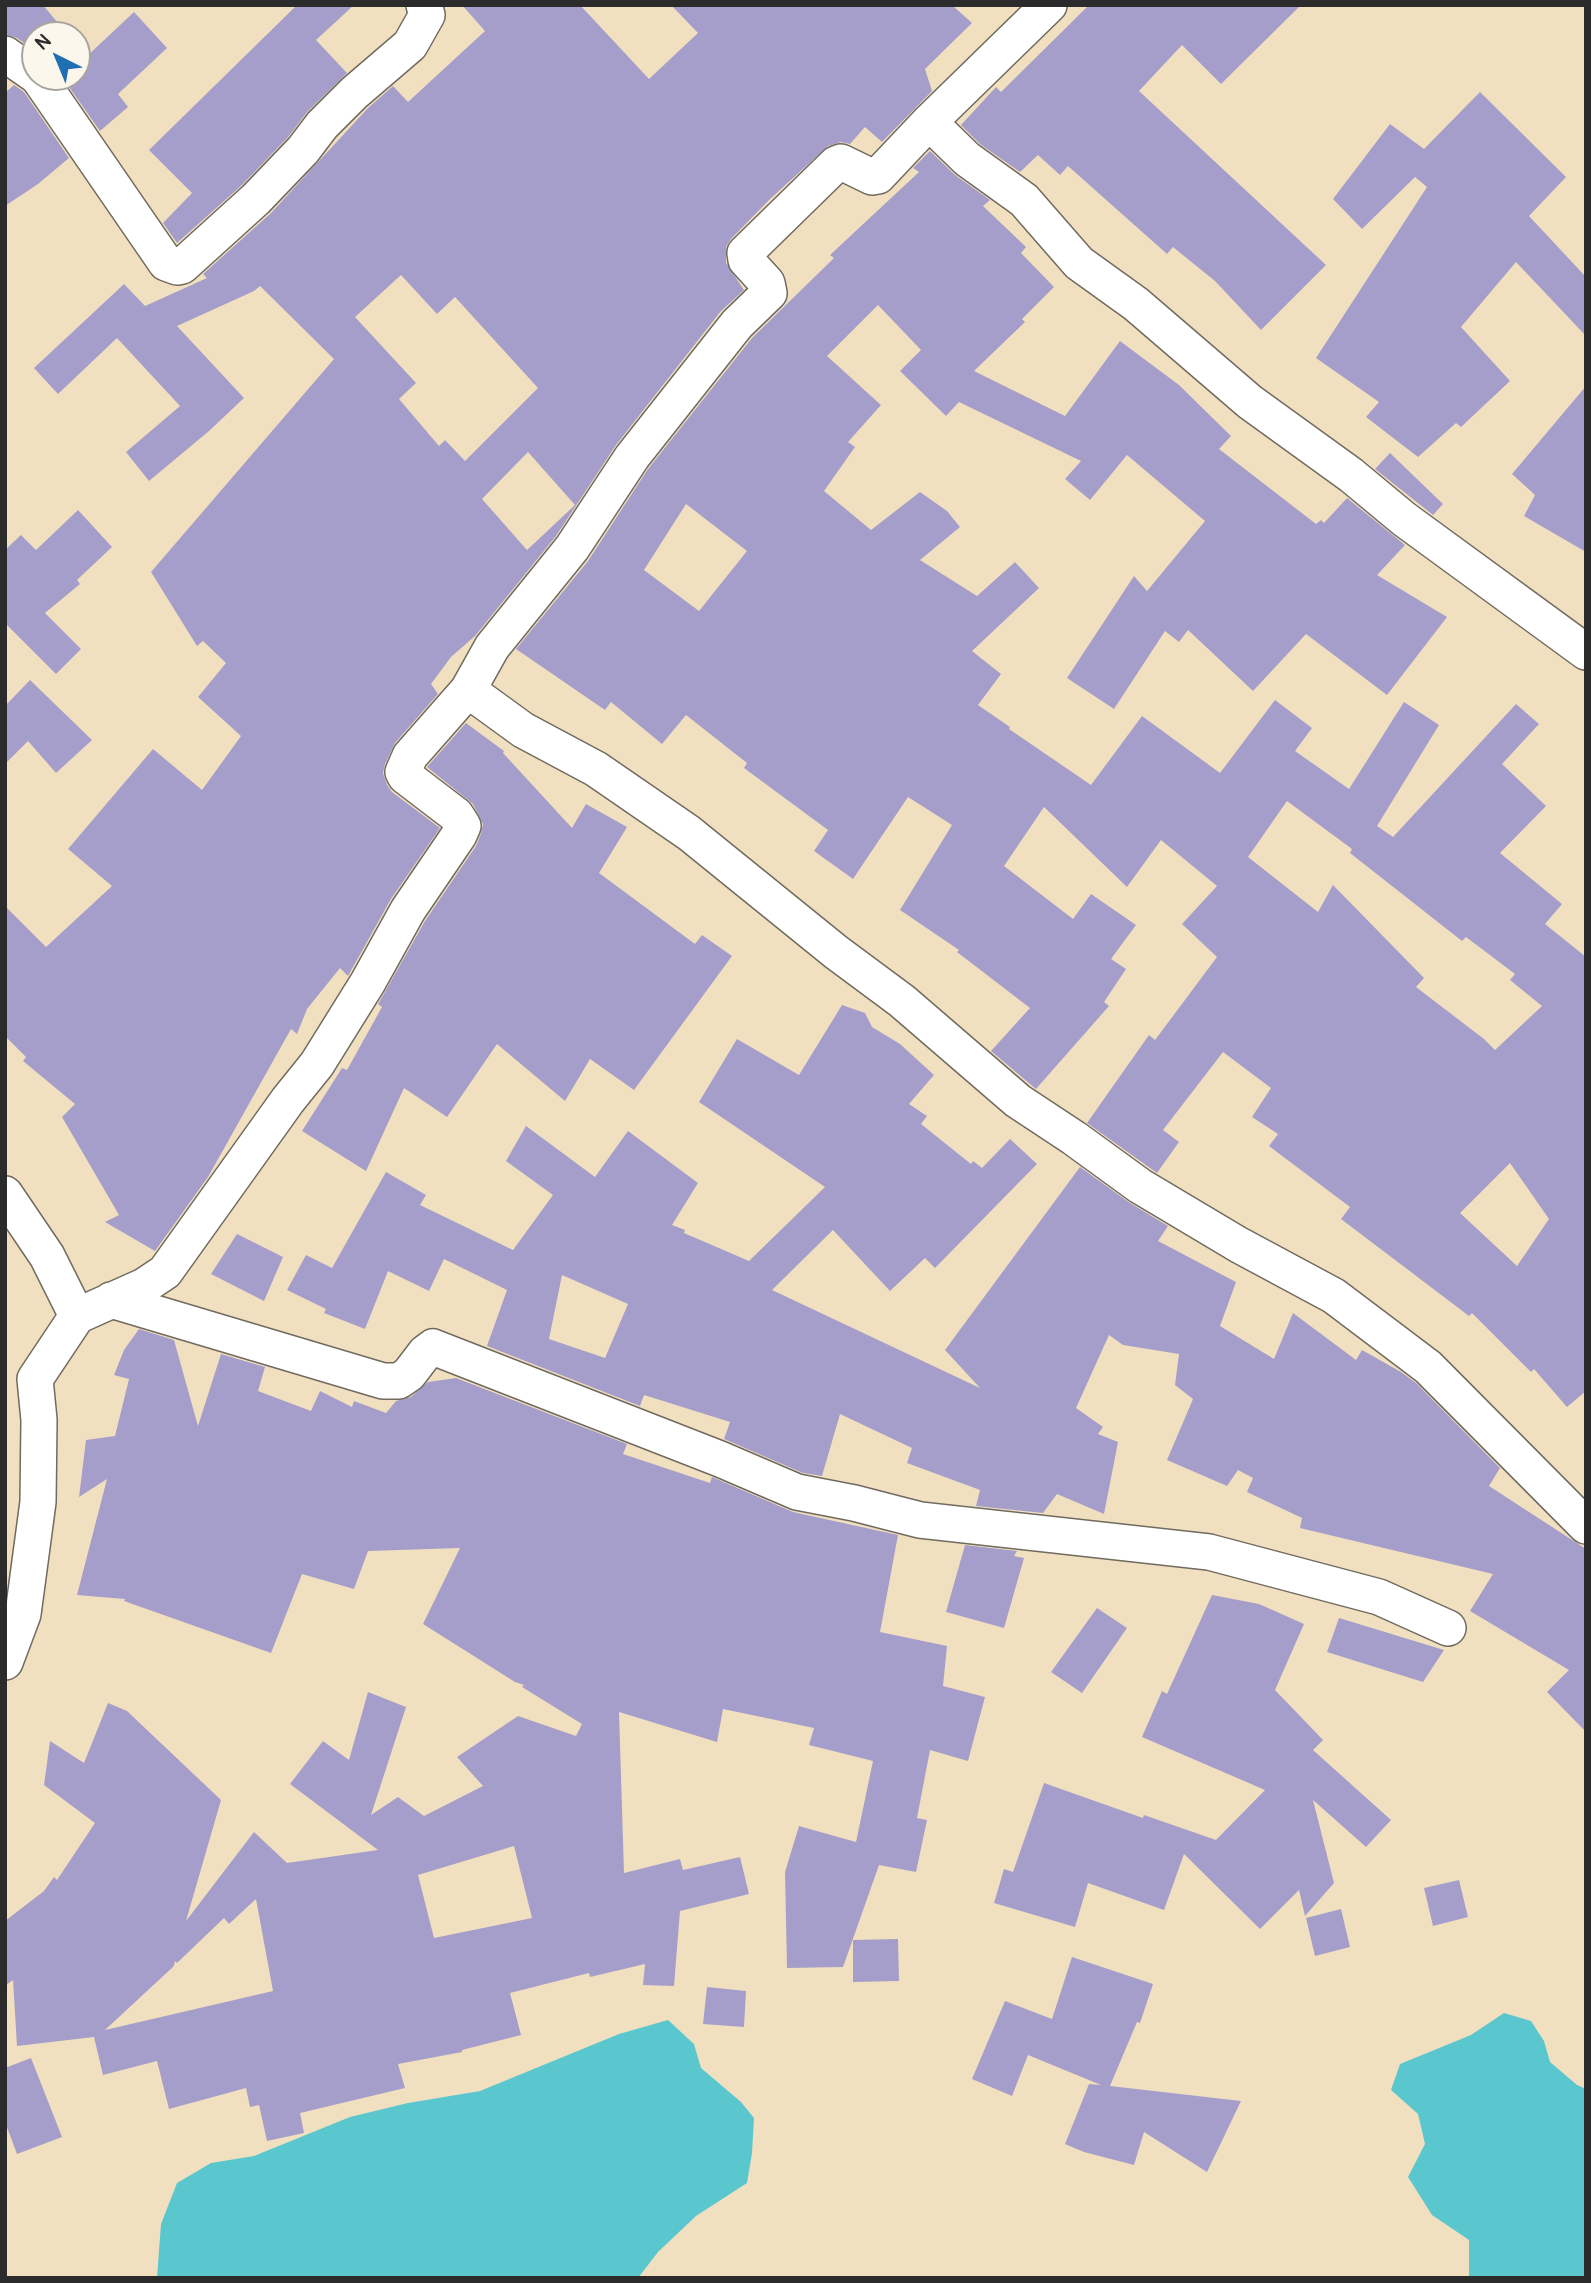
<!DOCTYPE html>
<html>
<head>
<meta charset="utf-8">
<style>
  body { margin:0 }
  #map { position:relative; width:1591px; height:2283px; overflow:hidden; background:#f1e0c0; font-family:Pangolin,sans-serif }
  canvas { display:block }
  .frame { position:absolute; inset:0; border:7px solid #2b2b2b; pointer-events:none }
  .north { position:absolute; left:21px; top:21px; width:70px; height:70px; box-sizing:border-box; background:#fbf7ec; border:2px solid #a8a59f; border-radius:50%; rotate:317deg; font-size:19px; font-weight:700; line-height:28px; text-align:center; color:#2b2b2b }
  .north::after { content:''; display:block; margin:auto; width:24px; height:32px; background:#1f6fb2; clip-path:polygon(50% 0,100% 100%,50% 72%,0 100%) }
</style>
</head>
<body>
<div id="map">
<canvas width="1591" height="2283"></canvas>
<div class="frame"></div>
<div class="north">N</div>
</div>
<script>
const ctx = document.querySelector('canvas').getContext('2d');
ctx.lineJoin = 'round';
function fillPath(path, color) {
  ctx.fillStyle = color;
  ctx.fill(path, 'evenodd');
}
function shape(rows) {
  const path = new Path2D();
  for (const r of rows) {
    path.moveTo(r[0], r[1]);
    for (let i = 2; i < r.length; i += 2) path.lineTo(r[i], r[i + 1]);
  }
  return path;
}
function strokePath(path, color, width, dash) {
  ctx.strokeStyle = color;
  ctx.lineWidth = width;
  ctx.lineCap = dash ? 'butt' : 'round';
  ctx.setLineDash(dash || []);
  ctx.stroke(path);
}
fillPath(shape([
  [1504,2013,1531,2021,1544,2041,1550,2062,1577,2085,1586,2089,1586,2278,1469,2278,1469,2240,1432,2215,1408,2177,1425,2144,1418,2114,1391,2090,1400,2064,1471,2035],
  [668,2020,694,2044,701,2068,741,2102,754,2118,752,2153,747,2183,696,2216,658,2252,638,2278,157,2278,161,2224,177,2183,211,2163,254,2156,350,2117,408,2103,480,2091,619,2034]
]), '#5ac7cf');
fillPath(shape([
  [5,5,43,5,68,35,35,35,35,50,17,38,5,34],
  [297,5,354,5,316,40,347,73,308,111,288,137,242,185,177,243,163,223,192,193,149,150],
  [462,5,580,5,649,79,698,33,671,5,952,5,972,23,925,69,932,91,882,142,865,127,850,144,841,142,828,146,769,200,731,239,726,247,726,263,744,290,721,311,616,445,556,536,475,636,451,657,431,684,438,694,395,743,385,764,383,773,387,785,392,792,440,828,391,899,348,976,340,968,307,1009,297,1034,291,1029,208,1177,155,1251,105,1222,119,1215,62,1117,75,1104,23,1061,26,1057,5,1036,5,906,46,947,112,886,68,849,153,749,202,790,241,736,198,697,226,663,203,641,197,646,151,572,334,359,260,286,254,291,177,326,244,398,209,431,149,481,126,452,180,406,117,338,58,394,34,368,124,284,145,306,207,278,203,274,271,213,368,108,393,86,408,102,485,31],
  [401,275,437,314,455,297,538,388,465,461,445,440,439,446,399,399,416,383,355,317],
  [528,452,575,505,527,550,482,499],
  [1089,5,1301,5,1221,84,1182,45,1139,91,1326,265,1261,330,1215,281,1173,247,1167,254,1068,166,1060,175,1038,155,1020,172,980,144,961,125,996,87,1001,92],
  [134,12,167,48,118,94,128,107,100,131,62,77,77,77,77,46,86,57],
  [14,85,24,92,69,158,38,184,5,206,5,93],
  [1480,92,1566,177,1529,216,1586,277,1586,336,1516,262,1461,327,1510,381,1461,427,1456,423,1418,457,1366,417,1379,402,1316,358,1427,187,1415,177,1362,229,1333,199,1390,124,1424,149],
  [930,151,955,175,990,200,983,206,1026,247,1021,253,1054,287,1022,319,1025,322,974,371,1065,416,1120,341,1179,385,1231,436,1219,449,1316,524,1321,520,1324,523,1347,498,1405,545,1377,575,1447,617,1387,695,1306,634,1253,691,1188,630,1179,642,1165,631,1114,709,1067,678,1134,576,1147,591,1205,521,1127,455,1090,500,1065,479,1081,461,959,402,946,416,900,371,921,350,878,305,827,356,881,405,848,442,855,447,824,491,871,530,920,492,947,511,960,527,920,560,977,596,1015,562,1039,588,972,651,1001,674,978,705,1010,727,1009,729,1091,785,1142,716,1220,773,1275,700,1312,728,1295,751,1349,789,1404,702,1439,725,1377,826,1393,837,1516,704,1539,724,1502,764,1546,806,1500,853,1562,904,1545,924,1586,957,1586,1391,1567,1407,1534,1369,1531,1372,1472,1313,1469,1316,1341,1219,1350,1207,1269,1146,1278,1134,1252,1117,1271,1088,1223,1052,1163,1130,1179,1142,1157,1173,1087,1123,1149,1035,1155,1040,1217,957,1182,924,1217,886,1161,840,1127,887,1044,807,1004,866,1073,919,1091,894,1136,925,1111,959,1126,969,1104,1002,1109,1006,1036,1089,991,1051,1030,1008,957,952,959,950,900,910,952,825,908,797,853,879,814,851,828,830,744,768,747,763,686,715,662,744,611,702,605,710,516,649,588,561,648,469,752,338,834,258,830,255,919,172,913,168],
  [686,504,747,551,699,611,644,570],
  [1287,801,1352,849,1350,853,1462,941,1466,937,1515,974,1510,980,1542,1006,1495,1050,1484,1039,1416,987,1424,978,1333,885,1318,912,1248,857],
  [1510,1163,1549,1219,1517,1266,1460,1213],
  [1586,386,1586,552,1524,516,1535,495,1512,474],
  [1390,453,1443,504,1433,515,1375,469],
  [78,510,112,547,77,580,80,584,45,613,81,649,56,674,5,623,5,550,21,535,36,550],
  [30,680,92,740,56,773,28,741,5,764,5,706],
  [466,723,504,751,503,753,572,828,586,804,627,827,599,873,695,944,702,935,732,956,634,1090,590,1059,565,1101,497,1044,447,1117,404,1088,366,1171,302,1131,342,1068,347,1070,382,1007,378,1004,425,921,476,846,481,834,483,824,473,804,427,767],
  [842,1005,865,1013,872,1027,900,1044,934,1075,909,1104,927,1116,921,1124,971,1164,973,1161,982,1168,1010,1139,1037,1164,935,1268,925,1258,890,1291,833,1230,772,1290,980,1388,945,1350,1080,1167,1130,1203,1168,1226,1158,1241,1236,1282,1220,1326,1274,1359,1293,1313,1356,1360,1362,1350,1401,1372,1416,1383,1500,1468,1489,1486,1586,1549,1586,1732,1547,1692,1569,1670,1470,1611,1493,1574,1300,1528,1302,1518,1247,1492,1253,1478,1238,1470,1227,1486,1167,1460,1193,1399,1175,1385,1179,1354,1123,1345,1109,1335,1076,1408,1103,1427,1098,1434,1118,1442,1104,1514,1057,1494,1043,1513,976,1506,980,1490,907,1463,912,1448,840,1414,822,1476,803,1473,724,1439,730,1422,644,1395,640,1406,487,1346,507,1290,444,1259,429,1291,388,1271,365,1329,324,1313,326,1309,287,1290,306,1255,332,1268,386,1172,426,1195,420,1205,513,1250,553,1195,506,1161,526,1126,595,1177,628,1131,698,1183,672,1225,685,1230,684,1233,749,1261,825,1187,699,1102,737,1039,799,1075],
  [562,1275,628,1304,605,1358,549,1339],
  [237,1234,283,1257,264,1301,211,1274],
  [139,1329,174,1340,198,1426,221,1354,265,1367,258,1391,311,1411,320,1391,352,1407,354,1401,386,1413,396,1401,411,1397,428,1382,456,1378,627,1444,623,1454,710,1483,712,1477,793,1512,898,1535,880,1632,947,1646,943,1686,985,1697,968,1761,930,1750,917,1818,927,1820,916,1872,879,1865,843,1967,787,1968,785,1872,799,1826,856,1842,873,1761,809,1745,814,1728,723,1709,717,1742,619,1712,624,1873,680,1859,683,1870,740,1857,749,1894,680,1911,674,1986,643,1985,645,1964,590,1977,589,1973,510,1993,521,2035,462,2050,462,2052,398,2064,405,2088,300,2113,304,2133,267,2141,259,2105,250,2107,246,2088,169,2109,157,2061,103,2075,94,2037,17,2046,13,1980,5,1986,5,1921,44,1891,54,1877,57,1880,95,1823,44,1785,50,1741,84,1763,108,1703,127,1711,221,1800,186,1921,254,1832,287,1863,378,1850,290,1784,323,1741,349,1760,368,1692,406,1707,371,1815,398,1797,424,1816,483,1786,457,1757,518,1716,576,1736,582,1724,522,1687,524,1685,515,1682,423,1624,460,1548,368,1551,354,1589,302,1574,271,1653,124,1601,125,1599,77,1595,107,1479,79,1497,86,1440,115,1436,129,1379,114,1375,124,1350],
  [514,1846,532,1918,434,1938,418,1875],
  [256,1899,273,1991,105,2030,174,1966,175,1961,177,1963,224,1918,229,1924],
  [965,1545,1017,1551,1014,1556,1024,1558,1004,1628,946,1612],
  [1212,1595,1259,1604,1304,1624,1275,1690,1323,1740,1313,1750,1391,1820,1366,1847,1313,1800,1334,1883,1305,1916,1299,1890,1260,1929,1184,1854,1164,1910,1088,1883,1075,1927,994,1903,1004,1869,1013,1872,1044,1783,1143,1818,1144,1815,1216,1840,1265,1790,1142,1737,1162,1691,1167,1694],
  [1097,1608,1127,1628,1082,1693,1051,1672],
  [1339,1618,1444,1650,1423,1682,1327,1652],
  [1459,1880,1468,1917,1433,1926,1424,1888],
  [1341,1909,1350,1947,1315,1956,1306,1918],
  [898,1939,899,1981,853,1982,853,1940],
  [1072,1957,1153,1984,1140,2023,1137,2022,1110,2086,1241,2101,1207,2172,1144,2132,1134,2165,1084,2152,1065,2144,1089,2084,1101,2085,1028,2055,1012,2096,972,2079,1005,2001,1052,2019],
  [707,1987,746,1991,744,2027,703,2024],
  [31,2058,62,2137,17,2154,5,2122,5,2068]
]), '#a69eca');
const minor = shape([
  [5,54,35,75],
  [38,77,166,263,177,267,182,266,256,199,303,150,322,125,354,93,410,45,427,15,424,5],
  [929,122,967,159,1024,200,1079,263,1136,304,1250,402,1351,475,1404,519,1586,652],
  [468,690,523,730,596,769,689,833,836,952,902,1001,1018,1101,1074,1138,1140,1186,1239,1245,1334,1296,1428,1367,1586,1526],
  [5,1194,47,1256,77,1316,144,1286,165,1272,288,1100,317,1064,368,982,408,910,459,835,463,826,456,815,405,776,403,772,410,756,468,690,492,647,572,548,632,457,737,324,769,293,767,283,746,260,745,253,836,164,841,162,872,177,878,176,929,122,1049,5],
  [111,1300,383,1381,399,1381,409,1374,425,1353,433,1347,720,1459,797,1492,854,1503,920,1520,1209,1552,1379,1597,1448,1628],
  [5,1662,23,1614,38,1502,39,1420,35,1379,77,1316]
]);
strokePath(minor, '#706a5f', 38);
strokePath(minor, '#fff', 35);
</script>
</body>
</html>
